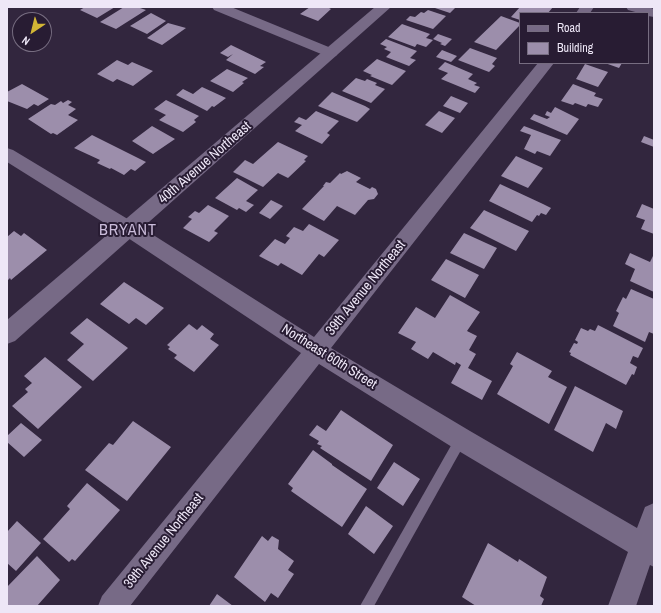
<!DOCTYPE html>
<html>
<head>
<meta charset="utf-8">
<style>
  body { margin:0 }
  #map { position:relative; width:661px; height:613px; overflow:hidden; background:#32263e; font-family:"Archivo Narrow",sans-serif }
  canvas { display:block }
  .frame { position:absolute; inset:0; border:8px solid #eee7f7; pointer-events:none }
  .legend { position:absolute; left:519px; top:12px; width:130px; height:52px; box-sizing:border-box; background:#281c33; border:1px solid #776d81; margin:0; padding:5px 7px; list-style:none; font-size:12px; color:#eee7f7 }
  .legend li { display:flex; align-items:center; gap:8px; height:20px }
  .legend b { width:20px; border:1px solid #776d81 }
  .north { position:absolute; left:12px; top:12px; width:40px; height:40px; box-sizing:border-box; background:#281c33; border:1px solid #776d81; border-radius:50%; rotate:215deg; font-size:11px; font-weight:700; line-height:16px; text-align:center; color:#eee7f7 }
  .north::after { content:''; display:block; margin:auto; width:14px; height:18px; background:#d3b635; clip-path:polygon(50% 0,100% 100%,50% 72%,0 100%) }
</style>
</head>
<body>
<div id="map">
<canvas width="661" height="613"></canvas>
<div class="frame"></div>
<ul class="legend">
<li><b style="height:5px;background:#776a86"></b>Road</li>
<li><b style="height:11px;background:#9c8eab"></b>Building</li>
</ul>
<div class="north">N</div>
</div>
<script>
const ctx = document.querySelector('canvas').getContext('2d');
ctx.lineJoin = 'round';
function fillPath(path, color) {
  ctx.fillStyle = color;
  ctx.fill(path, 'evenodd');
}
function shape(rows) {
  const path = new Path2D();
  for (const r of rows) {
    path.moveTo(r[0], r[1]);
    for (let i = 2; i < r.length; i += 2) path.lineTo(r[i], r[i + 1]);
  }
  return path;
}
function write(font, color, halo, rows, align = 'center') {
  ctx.font = font + ' "Archivo Narrow",sans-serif';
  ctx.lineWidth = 4;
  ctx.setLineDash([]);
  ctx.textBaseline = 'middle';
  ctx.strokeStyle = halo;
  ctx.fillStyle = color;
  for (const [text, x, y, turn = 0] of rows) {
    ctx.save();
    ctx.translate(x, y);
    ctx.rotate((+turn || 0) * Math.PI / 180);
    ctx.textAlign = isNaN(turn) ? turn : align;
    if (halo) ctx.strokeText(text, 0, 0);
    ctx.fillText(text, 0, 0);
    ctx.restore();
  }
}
fillPath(shape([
  [85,7,115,7,97,18,80,10],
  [124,7,137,7,146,10,116,29,100,22],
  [310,7,327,7,331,9,318,21,300,14],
  [432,7,456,7,450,13],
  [520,7,553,7,548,13,520,13,520,20,511,17],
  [428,10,446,16,433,29,406,20,410,16,415,17,421,12,424,13],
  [151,13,166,21,147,34,130,26],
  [501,16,520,23,520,25,496,50,474,42],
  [168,23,186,28,162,45,147,38],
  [402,24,430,34,426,38,433,40,426,47,417,44,415,47,388,37],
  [438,34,452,39,445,46,440,44,442,43,433,39],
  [386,39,417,51,410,58,416,60,409,66,386,57,391,52,384,49,387,47,380,44],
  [231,45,266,62,260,66,264,67,255,74,226,60,233,54,228,57,220,53],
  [470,48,497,58,492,64,495,66,489,72,458,60],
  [442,50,457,56,451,62,436,57],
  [377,59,406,71,392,85,370,76,372,75,363,71],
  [117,60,128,65,132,62,153,71,133,86,117,79,113,82,97,74],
  [445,62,473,74,468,79,477,83,474,85,480,87,475,93,441,79,448,73,438,69],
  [605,63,622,63,619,68],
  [585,64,608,72,598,87,576,79],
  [227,69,248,78,242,82,244,83,233,92,210,81],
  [356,78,365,81,367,79,377,83,375,85,385,89,371,103,342,91],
  [22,84,49,99,38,106,34,104,27,109,7,101,7,92],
  [573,84,596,93,594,96,603,99,598,107,588,104,586,107,575,103,573,105,561,101],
  [202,87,226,98,214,107,212,106,207,111,176,95,183,89,193,94],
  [332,92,365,106,370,109,357,122,318,106],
  [451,96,468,103,460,113,443,106],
  [68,100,72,102,68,105,76,109,68,115,78,120,57,135,53,133,51,134,28,119,51,104,55,105,61,101,63,103],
  [166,100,199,116,194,120,196,122,183,132,159,120,166,115,154,109],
  [555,107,579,119,567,135,530,119,534,114,547,119,550,117,545,115,547,111,551,113],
  [316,111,339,121,327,133,330,135,322,144,295,131,302,125,294,122,299,117,306,120],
  [439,111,455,118,442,133,425,125],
  [152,126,175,139,153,154,132,141],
  [524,126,561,140,550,156,537,151,535,154,524,149,531,135,520,131],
  [92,135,146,162,135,171,131,169,124,175,111,168,110,169,97,163,100,160,74,148],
  [644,136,654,140,654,147,641,142],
  [278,142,308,156,304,160,306,161,288,178,278,173,263,187,233,172,245,160,253,164],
  [516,156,543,168,528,188,501,176],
  [347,171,361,178,356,182,370,189,372,187,376,189,378,194,374,199,368,200,355,215,337,206,324,221,302,209,324,186,323,186,326,182,330,183,340,173,341,174],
  [237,178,258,190,246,201,254,205,246,212,239,208,237,210,215,198],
  [500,184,543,204,551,208,546,215,541,213,539,216,537,215,532,222,489,201],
  [271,200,283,206,270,219,259,213],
  [642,204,654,209,654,234,641,229,645,220,636,217],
  [208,205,229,216,214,231,218,233,209,242,183,228,192,219,188,217,195,211,199,213],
  [484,210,529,231,516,251,470,228],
  [309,224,339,240,324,257,319,254,302,275,281,263,278,266,259,256,275,239,285,244,290,238,286,236,294,227,303,231],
  [14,231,21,236,24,233,47,250,11,280,10,278,7,281,7,237],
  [464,233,497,248,484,269,450,253],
  [630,253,650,262,654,254,654,292,630,281,635,269,625,264],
  [446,259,479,275,465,298,431,280],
  [124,282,164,308,146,325,136,318,129,324,100,304],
  [631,289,654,299,654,334,649,332,645,342,613,326,619,313,616,311,623,297,626,299],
  [450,295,480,312,467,331,477,336,469,350,476,354,468,368,492,381,482,400,451,383,461,365,456,362,455,365,433,352,428,359,411,349,416,342,398,333,416,307,435,318],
  [87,318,128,348,93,381,67,360,84,344,70,333],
  [189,324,197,330,202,325,214,334,210,339,219,345,194,372,174,358,177,355,168,349,170,347,167,345],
  [598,325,643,348,638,358,633,356,630,363,637,367,634,375,632,374,626,385,570,355,571,353,569,352,574,343,577,344,578,342,575,340,581,328,588,331,590,329,595,331],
  [517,352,552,371,548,377,567,387,549,424,497,394,513,366,510,364],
  [45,357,82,387,38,429,12,406,28,392,25,389,32,383,24,376],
  [575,386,623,411,616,429,606,423,593,452,554,430],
  [341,410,393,445,371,481,320,448,322,446,317,444,319,441,309,435,317,425,326,431],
  [133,421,171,447,127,501,85,470,109,443,113,445],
  [21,423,42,440,24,457,7,442,7,436],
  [313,450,332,464,332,465,367,489,342,527,291,491,293,488,288,484],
  [394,462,420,479,403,506,377,488],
  [87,483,120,510,75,561,72,559,69,562,43,539,70,509,67,506],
  [366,506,393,526,374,554,348,534],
  [17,521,41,543,16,571,7,563,7,532],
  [262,536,268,541,272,536,279,540,278,549,294,561,288,570,294,574,278,598,271,593,265,602,234,577],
  [488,543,518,562,519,559,547,577,540,596,544,599,541,606,476,606,462,597],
  [37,556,60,580,37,606,7,606,7,587],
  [217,594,233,606,209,606]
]), '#9c8eab');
fillPath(shape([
  [461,433,465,435,467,439,465,443,374,606,360,606,457,435,461,433]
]), '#776a86');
fillPath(shape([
  [212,7,231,7,336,50,338,53,336,56,331,57,326,56,214,10,212,7],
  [580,7,594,7,590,13,576,13,580,7],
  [626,7,648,7,654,9,654,17,648,16,648,13,639,13,628,10,626,7],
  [538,63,554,63,331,348,470,431,637,528,645,507,654,503,654,567,650,565,636,606,608,606,628,552,452,447,319,364,130,606,98,606,102,596,301,353,122,234,7,162,7,148,13,150,136,224,314,337,538,63]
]), '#776a86');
fillPath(shape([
  [375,7,391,7,15,341,7,344,7,320,375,7]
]), '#776a86');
write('14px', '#eee7f7', '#281c33', [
  ["40th Avenue Northeast",205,163,-41],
  ["39th Avenue Northeast",366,288,-51],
  ["Northeast 60th Street",329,357,32],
  ["39th Avenue Northeast",164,541,-51]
]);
ctx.letterSpacing = '1px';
write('16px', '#cabcda', '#281c33', [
  ["BRYANT",128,231]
]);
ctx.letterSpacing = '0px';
</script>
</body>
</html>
